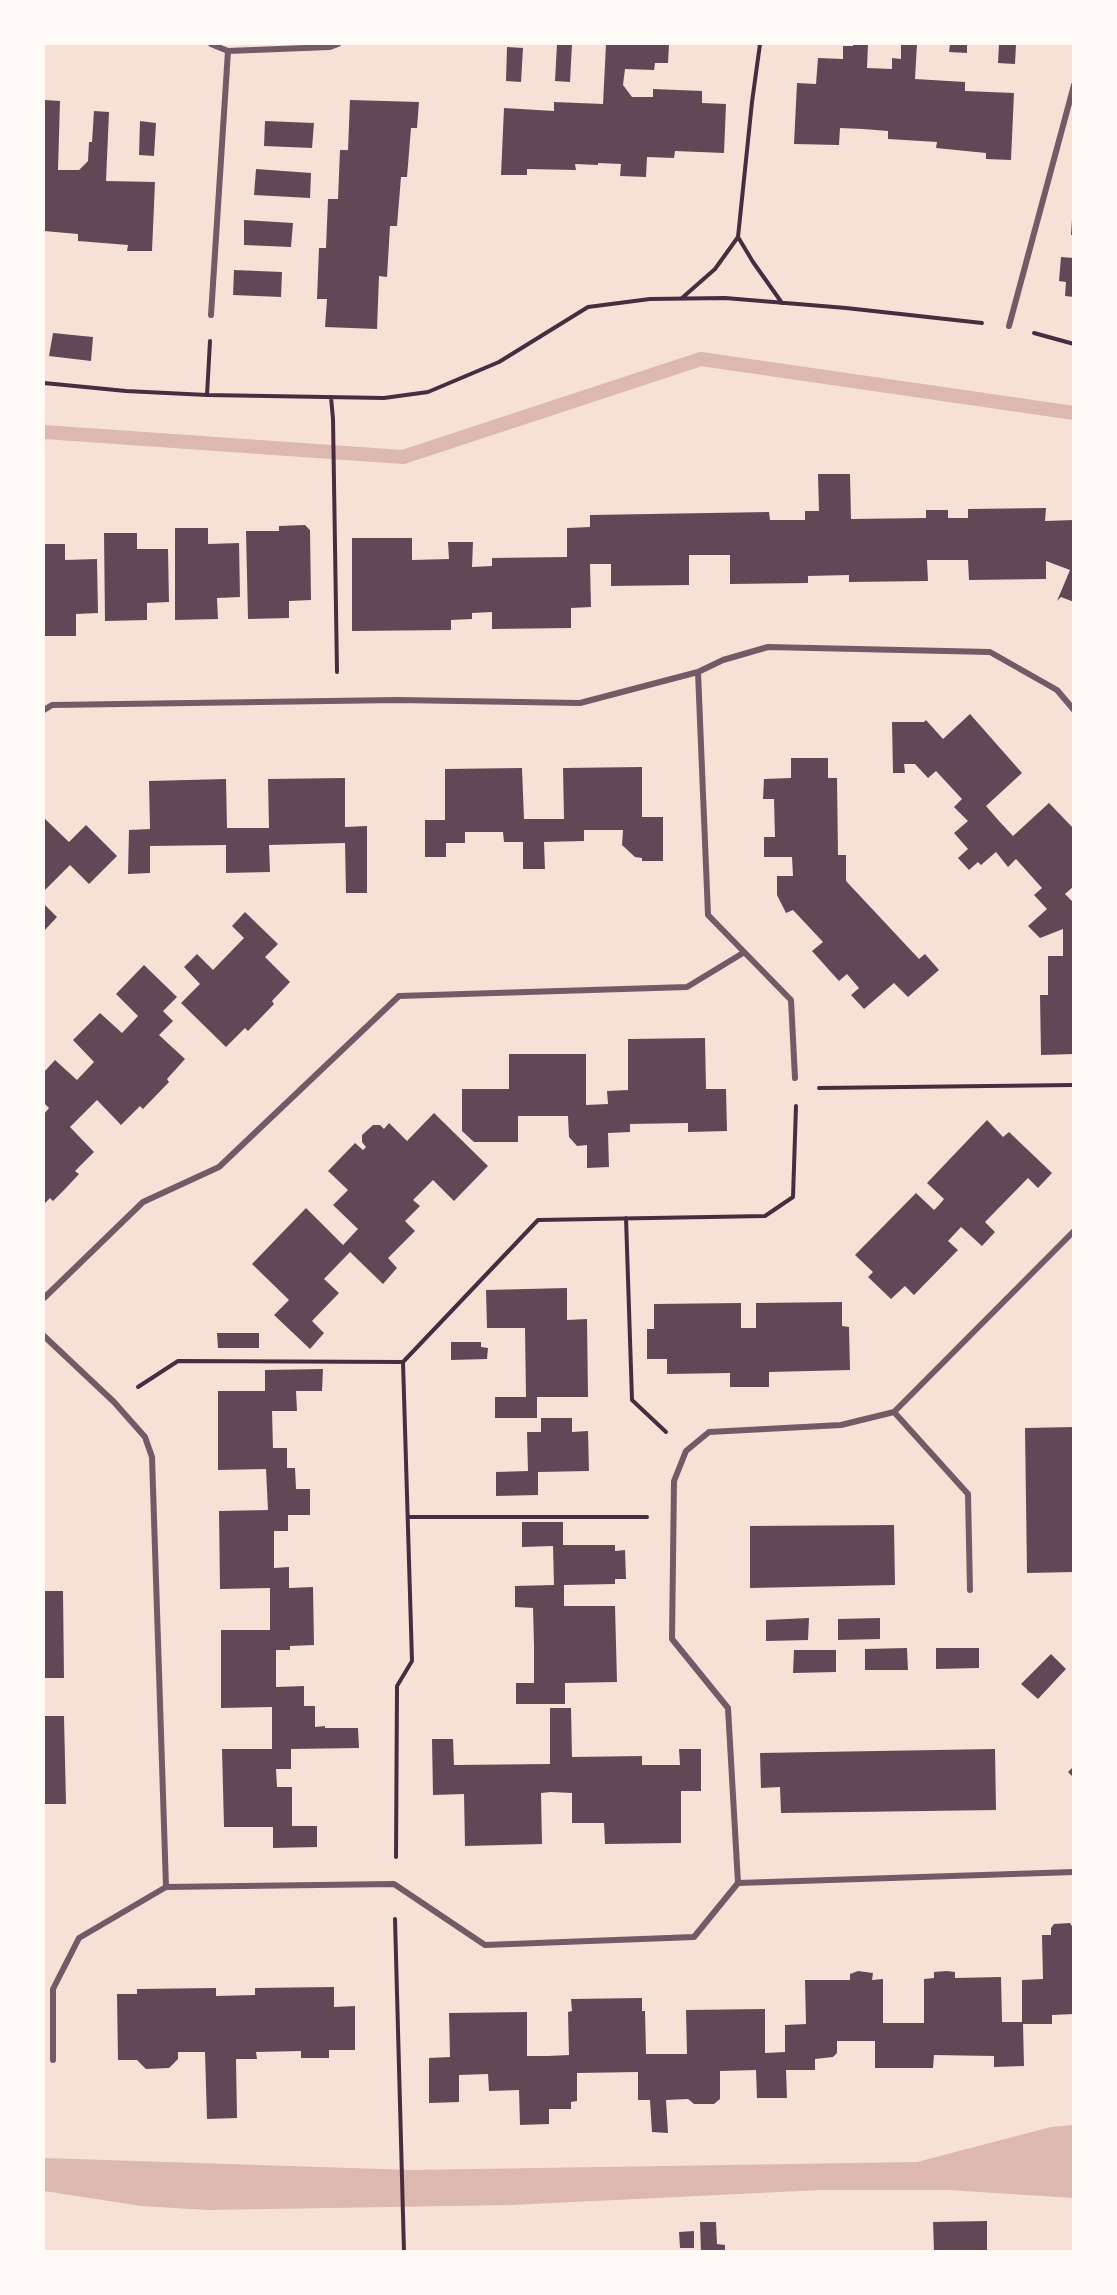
<!DOCTYPE html>
<html>
<head>
<meta charset="utf-8">
<style>
  body { margin:0 }
  #map { position:relative; width:1117px; height:2295px; overflow:hidden; background:#f7e1d7; font-family:"Noto Sans",sans-serif }
  canvas { display:block }
  .frame { position:absolute; inset:0; border:45px solid #fffaf5; pointer-events:none }
</style>
</head>
<body>
<div id="map">
<canvas width="1117" height="2295"></canvas>
<div class="frame"></div>
</div>
<script>
const ctx = document.querySelector('canvas').getContext('2d');
ctx.lineJoin = 'round';
function fillPath(path, color) {
  ctx.fillStyle = color;
  ctx.fill(path, 'evenodd');
}
function shape(rows) {
  const path = new Path2D();
  for (const r of rows) {
    path.moveTo(r[0], r[1]);
    for (let i = 2; i < r.length; i += 2) path.lineTo(r[i], r[i + 1]);
  }
  return path;
}
function strokePath(path, color, width, dash) {
  ctx.strokeStyle = color;
  ctx.lineWidth = width;
  ctx.lineCap = dash ? 'butt' : 'round';
  ctx.setLineDash(dash || []);
  ctx.stroke(path);
}
fillPath(shape([
  [1073,2125,1074,2198,947,2190,821,2190,512,2205,207,2210,141,2206,44,2191,44,2158,412,2170,917,2162,1051,2127]
]), '#dcb8b0');
strokePath(shape([
  [44,432,403,457,701,359,1074,413]
]), '#dcb8b0', 14);
fillPath(shape([
  [557,44,572,44,570,82,555,81],
  [606,44,669,44,668,63,655,63,654,70,625,69,623,85,632,97,653,97,653,89,702,91,702,103,726,104,724,153,675,151,674,158,647,157,646,177,620,176,621,164,598,163,598,165,575,164,576,170,527,169,527,175,501,175,504,108,554,111,554,102,603,104],
  [853,44,868,44,867,68,892,69,892,58,901,59,901,44,917,44,915,79,965,82,965,91,1014,93,1011,160,986,159,986,153,936,148,937,142,888,139,888,131,863,129,840,128,839,145,794,144,797,83,816,84,818,58,843,59,843,46,853,46],
  [950,44,967,44,967,53,949,52],
  [999,44,1016,44,1015,64,998,63],
  [507,47,523,48,521,82,506,81],
  [45,100,60,101,58,170,79,170,88,161,89,142,92,142,94,111,109,112,106,181,155,182,152,251,127,251,128,245,78,241,78,234,44,231],
  [350,100,419,102,417,128,411,128,407,177,401,177,397,226,390,226,387,277,379,276,377,329,325,327,327,299,317,299,319,248,326,248,328,199,338,199,340,150,348,150],
  [140,121,156,123,154,156,139,155],
  [265,121,314,123,312,148,264,146],
  [256,169,311,173,310,198,254,195],
  [1072,219,1074,219,1074,235,1071,235],
  [244,220,293,223,291,247,244,245],
  [1061,257,1074,258,1074,297,1065,296,1066,282,1059,281],
  [234,270,282,272,281,297,233,295],
  [53,333,93,337,91,361,49,356],
  [818,474,850,474,851,519,926,518,926,510,948,510,948,518,968,518,968,509,1046,508,1045,521,1074,520,1074,602,1061,597,1057,601,1070,570,1046,561,1046,579,969,580,968,560,927,560,928,581,849,582,849,575,808,576,808,583,730,584,730,555,689,555,689,585,611,586,611,564,590,564,591,607,571,608,571,628,492,629,492,612,472,613,472,619,451,620,451,630,352,631,352,538,412,538,412,560,449,559,448,542,473,542,472,567,492,566,492,558,567,557,567,528,590,527,590,515,769,512,770,520,805,520,805,511,819,511],
  [305,525,310,530,311,600,289,601,289,618,248,619,246,531,279,531,279,526],
  [175,528,208,528,208,544,239,543,240,597,217,598,218,619,175,620],
  [104,533,137,533,137,549,168,549,169,602,147,603,147,620,105,621],
  [44,544,65,544,65,560,97,559,98,613,76,614,76,636,44,636],
  [970,714,1022,773,986,806,999,821,1013,836,1049,803,1074,829,1074,886,1065,894,1074,903,1074,1054,1041,1055,1040,995,1048,995,1048,956,1063,956,1063,929,1040,938,1028,926,1047,909,1034,895,1042,888,1016,859,1008,867,996,852,981,865,978,862,969,870,958,858,968,849,954,833,968,821,954,807,962,799,936,771,928,778,915,764,904,764,905,773,893,773,892,722,924,722,926,720,943,739],
  [791,758,828,758,828,778,837,778,838,855,846,855,846,881,919,959,925,954,939,970,908,997,894,983,864,1009,851,995,859,988,847,974,839,981,812,951,823,942,793,910,786,913,777,895,777,876,793,876,792,857,764,857,764,837,775,837,774,799,763,799,764,779,791,778],
  [642,767,642,817,663,817,663,861,642,861,642,858,635,857,622,845,623,830,584,830,584,841,544,842,545,869,523,869,523,842,504,842,503,832,465,832,465,843,446,843,446,857,425,857,425,820,445,820,445,769,522,768,524,819,564,819,563,768],
  [345,778,345,827,367,826,367,893,346,893,345,843,269,845,270,872,226,873,226,845,150,846,150,873,128,874,129,830,150,829,149,781,226,779,227,828,269,828,268,779],
  [44,818,69,842,86,825,117,856,89,884,70,865,44,891],
  [44,904,57,917,44,931],
  [245,912,278,944,265,957,290,982,272,1001,274,1004,248,1031,245,1028,226,1047,181,1003,200,984,184,967,197,954,213,970,244,938,232,926],
  [144,965,177,997,163,1011,173,1021,159,1035,185,1059,167,1079,169,1082,143,1109,140,1106,121,1125,97,1100,70,1127,94,1152,75,1171,79,1174,66,1188,53,1201,50,1198,44,1204,44,1114,49,1108,44,1103,44,1079,45,1077,44,1072,55,1060,77,1080,94,1062,73,1040,100,1013,122,1033,138,1016,116,994],
  [705,1038,706,1089,726,1089,727,1131,688,1132,688,1123,630,1124,630,1132,608,1133,609,1167,587,1168,587,1145,577,1146,569,1137,568,1116,518,1116,518,1142,474,1142,462,1131,462,1089,509,1089,509,1054,586,1054,586,1105,608,1104,607,1091,628,1090,628,1039],
  [434,1113,488,1166,454,1201,433,1180,413,1200,420,1206,405,1221,415,1231,388,1258,397,1268,383,1284,350,1252,324,1279,339,1293,312,1321,324,1333,310,1349,274,1315,289,1300,252,1264,306,1208,343,1245,358,1229,333,1205,348,1190,328,1171,355,1143,363,1150,366,1147,362,1142,362,1135,373,1125,380,1125,384,1129,389,1123,407,1141],
  [987,1120,1003,1137,1009,1132,1052,1173,1038,1188,1028,1178,985,1222,995,1232,982,1246,961,1227,948,1241,958,1250,914,1295,905,1286,891,1299,868,1277,873,1272,855,1255,916,1193,934,1210,939,1205,944,1199,927,1183],
  [567,1288,567,1320,587,1319,588,1397,537,1397,537,1418,495,1418,495,1397,526,1397,525,1328,487,1328,486,1290],
  [842,1302,842,1326,849,1327,850,1370,769,1372,769,1387,730,1387,730,1373,667,1374,667,1359,647,1359,647,1329,654,1329,654,1304,741,1303,741,1328,756,1328,756,1303],
  [217,1333,259,1333,259,1348,218,1348],
  [451,1342,481,1342,481,1347,488,1348,487,1359,451,1360],
  [323,1369,322,1391,296,1391,297,1411,272,1411,273,1448,287,1448,287,1468,295,1468,296,1489,310,1489,310,1515,288,1515,288,1531,274,1531,274,1568,289,1567,289,1588,313,1587,314,1645,290,1646,290,1650,276,1650,276,1687,304,1686,304,1706,315,1706,315,1727,325,1726,325,1728,358,1728,359,1748,291,1749,291,1769,276,1769,277,1787,292,1787,292,1826,317,1826,317,1847,273,1848,273,1827,224,1827,222,1749,272,1749,272,1707,221,1708,221,1630,270,1630,270,1588,220,1589,219,1511,268,1510,266,1469,218,1470,218,1391,265,1391,265,1370],
  [541,1418,572,1418,572,1432,588,1431,589,1471,538,1472,538,1495,496,1496,496,1472,528,1471,527,1432,541,1432],
  [1074,1427,1074,1572,1027,1573,1025,1428],
  [522,1522,563,1522,563,1545,615,1545,615,1551,625,1550,626,1579,615,1579,615,1584,564,1585,564,1606,615,1606,617,1682,565,1683,565,1704,516,1704,516,1683,534,1683,534,1645,533,1608,515,1607,515,1586,554,1585,553,1546,522,1547],
  [894,1525,895,1585,750,1588,750,1526],
  [44,1591,63,1591,64,1678,44,1678],
  [809,1618,808,1640,766,1641,766,1620],
  [880,1618,880,1639,838,1640,838,1619],
  [907,1648,908,1670,865,1670,865,1649],
  [936,1648,979,1648,979,1668,936,1669],
  [794,1650,836,1650,836,1672,793,1673],
  [1051,1654,1066,1669,1038,1699,1021,1684],
  [550,1708,571,1708,572,1757,642,1756,642,1765,680,1765,679,1749,701,1749,701,1791,681,1791,681,1843,605,1844,604,1823,572,1823,572,1793,551,1792,541,1793,542,1844,465,1846,464,1794,433,1795,432,1739,453,1739,454,1765,550,1764],
  [44,1716,64,1716,66,1804,44,1804],
  [995,1749,996,1810,781,1813,780,1787,761,1788,760,1753],
  [1074,1766,1074,1778,1068,1772],
  [1070,1923,1073,1928,1074,1934,1074,2014,1052,2015,1052,2024,1023,2024,1024,2066,994,2067,994,2056,934,2055,933,2068,875,2068,875,2041,837,2041,837,2053,833,2057,815,2059,815,2070,786,2070,787,2098,757,2098,756,2070,720,2071,720,2099,714,2104,694,2104,688,2099,666,2100,668,2133,652,2132,650,2100,638,2100,638,2072,577,2073,577,2101,571,2102,571,2109,549,2109,549,2124,520,2125,519,2090,489,2091,488,2074,459,2075,459,2102,429,2103,429,2058,450,2057,449,2013,527,2012,527,2056,548,2056,569,2055,568,2012,572,2011,571,1999,642,1998,642,2011,645,2011,646,2054,687,2054,686,2010,765,2009,765,2053,785,2052,785,2025,806,2024,805,1980,850,1980,850,1974,858,1971,873,1973,872,1980,883,1979,883,2023,924,2023,924,1979,934,1978,934,1972,947,1971,955,1972,955,1978,1001,1977,1002,2022,1022,2022,1022,1980,1043,1979,1042,1935,1051,1935,1051,1928,1054,1924],
  [334,1987,334,2007,355,2006,355,2050,329,2050,329,2058,301,2058,301,2051,256,2052,257,2059,236,2059,237,2118,207,2119,205,2052,178,2052,178,2059,169,2068,146,2069,137,2060,118,2060,117,1994,137,1994,137,1989,216,1988,216,1996,255,1995,255,1988],
  [987,2221,987,2252,934,2252,933,2222],
  [700,2222,716,2222,717,2244,725,2245,725,2252,701,2252],
  [694,2231,694,2248,680,2248,679,2232]
]), '#644757');
strokePath(shape([
  [760,44,752,102,738,237,753,262,782,303],
  [682,298,715,269,738,237],
  [1034,333,1074,344],
  [44,383,126,391,207,395,384,398,428,392,499,362,588,307,650,299,725,298,846,308,982,323],
  [207,395,210,341],
  [331,397,333,419,337,672],
  [819,1088,1074,1085],
  [626,1218,632,1400,666,1432],
  [138,1387,178,1361,403,1362],
  [408,1517,647,1517],
  [396,1857,397,1686,412,1661,403,1362,538,1220,765,1216,793,1197,796,1106],
  [395,1919,404,2252]
]), '#4a2c40', 4);
strokePath(shape([
  [211,44,228,51,330,47,338,44],
  [211,315,228,51],
  [1009,326,1074,85],
  [698,672,708,915,791,1000,795,1078],
  [44,710,52,705,398,700,580,703,698,672,723,660,768,647,990,652,1057,690,1074,710],
  [44,1298,143,1202,219,1167,399,996,687,987,743,953],
  [44,1336,114,1402,145,1437,152,1457,166,1887],
  [894,1412,968,1494,970,1590],
  [738,1883,728,1708,672,1639,674,1481,686,1451,709,1432,841,1425,894,1412,1074,1231],
  [53,2060,53,1989,79,1938,166,1887,394,1884,485,1945,694,1937,738,1883,1074,1872]
]), '#755966', 6);
</script>
</body>
</html>
